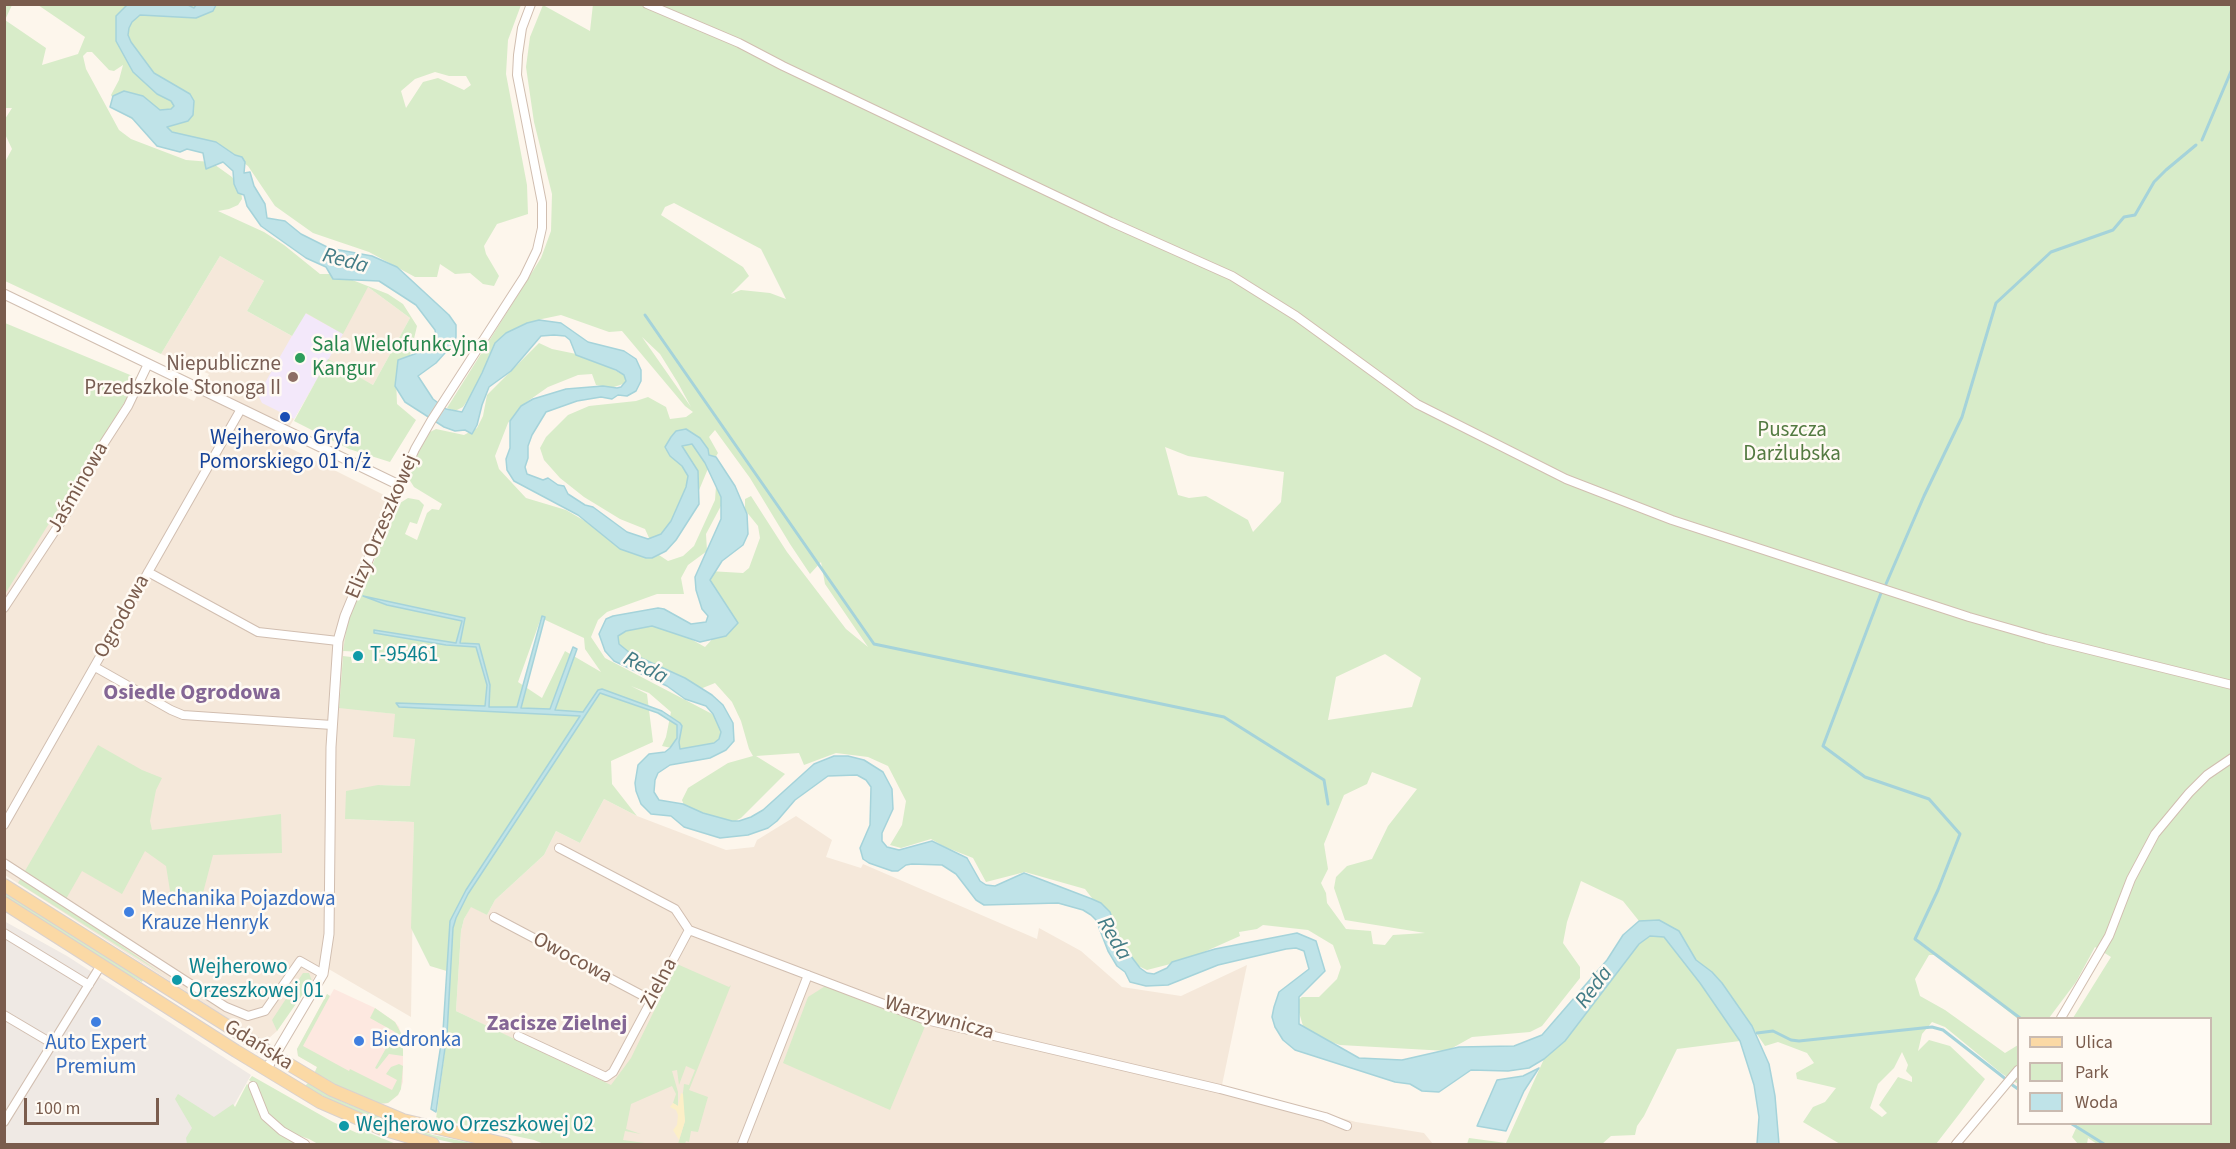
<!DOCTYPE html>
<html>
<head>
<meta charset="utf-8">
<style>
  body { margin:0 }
  #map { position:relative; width:2236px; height:1149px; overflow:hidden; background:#fdf6ec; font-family:"Source Sans 3",sans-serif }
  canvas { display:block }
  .frame { position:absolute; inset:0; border:6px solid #7a5c4d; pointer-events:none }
  .legend { position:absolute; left:2017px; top:1017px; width:195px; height:108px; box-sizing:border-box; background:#fffaf3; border:2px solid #cabbb1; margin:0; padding:8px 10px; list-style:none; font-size:18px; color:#7a5c4d }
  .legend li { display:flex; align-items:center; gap:12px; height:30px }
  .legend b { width:30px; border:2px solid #cabbb1 }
  .scale { position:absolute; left:24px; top:1098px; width:135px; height:27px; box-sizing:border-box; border:3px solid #7a5c4d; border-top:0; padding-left:8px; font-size:18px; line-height:21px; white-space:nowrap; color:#7a5c4d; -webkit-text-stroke:4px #fffaf3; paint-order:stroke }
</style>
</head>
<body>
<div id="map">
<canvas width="2236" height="1149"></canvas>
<div class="frame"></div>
<ul class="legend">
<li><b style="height:8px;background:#fbd9a5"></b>Ulica</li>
<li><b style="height:16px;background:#d8ecc9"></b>Park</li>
<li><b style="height:16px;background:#bfe3e8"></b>Woda</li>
</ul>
<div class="scale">100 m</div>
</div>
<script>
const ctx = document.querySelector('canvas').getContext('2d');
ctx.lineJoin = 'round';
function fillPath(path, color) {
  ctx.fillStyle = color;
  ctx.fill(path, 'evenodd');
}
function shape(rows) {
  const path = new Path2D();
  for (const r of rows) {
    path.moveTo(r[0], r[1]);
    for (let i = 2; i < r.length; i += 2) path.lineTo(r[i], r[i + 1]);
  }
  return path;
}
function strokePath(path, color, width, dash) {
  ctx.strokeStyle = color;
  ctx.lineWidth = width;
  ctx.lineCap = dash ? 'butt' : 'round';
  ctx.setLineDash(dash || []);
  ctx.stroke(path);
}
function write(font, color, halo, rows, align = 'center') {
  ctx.font = font + ' "Source Sans 3",sans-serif';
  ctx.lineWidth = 5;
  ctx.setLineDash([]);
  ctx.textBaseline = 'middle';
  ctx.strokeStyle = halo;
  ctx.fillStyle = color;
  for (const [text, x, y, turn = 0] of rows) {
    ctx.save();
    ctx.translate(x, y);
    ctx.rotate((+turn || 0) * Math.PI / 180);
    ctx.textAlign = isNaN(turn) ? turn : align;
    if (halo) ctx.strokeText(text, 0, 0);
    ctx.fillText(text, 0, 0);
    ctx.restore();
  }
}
fillPath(shape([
  [220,256,264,281,247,311,292,336,305,313,368,287,410,318,373,385,328,360,280,443,400,503,363,583,347,625,343,656,339,707,395,714,415,739,411,786,378,785,345,819,414,822,411,1017,320,964,310,986,296,1002,277,1031,269,1038,260,1039,5,875,4,594,136,384,135,377,153,382,194,401,209,374,161,354],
  [604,799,637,816,726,850,754,847,757,840,796,816,832,840,826,857,861,868,863,864,1037,939,1039,928,1081,951,1122,987,1181,996,1247,965,1222,1085,1356,1122,1424,1133,1433,1144,634,1144,617,1141,607,1084,456,1011,461,931,464,919,471,906,487,915,495,900,544,855,556,831,580,843]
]), '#f5e8da');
fillPath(shape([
  [334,989,375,1008,395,1022,399,1027,403,1045,403,1082,398,1095,388,1103,383,1104,314,1074,317,1067,298,1056,297,1049,327,994,330,996]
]), '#fde8e0');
fillPath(shape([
  [4,921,67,956,251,1075,212,1144,5,1144]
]), '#efe9e4');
fillPath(shape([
  [305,313,343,334,294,419,262,403,258,395]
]), '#f3e8fa');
fillPath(shape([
  [593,4,2231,5,2231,1144,2097,1144,2088,1138,2087,1144,2078,1144,2072,1137,2078,1124,2210,1124,2210,1018,2073,1018,2111,957,2095,947,2076,982,2049,1018,2018,1019,1937,955,1929,955,1915,979,1920,996,1945,1010,2005,1053,2018,1045,2018,1084,2001,1073,1945,1027,1932,1022,1922,1034,1918,1051,1929,1040,1950,1046,1985,1079,1960,1113,1936,1144,1840,1144,1803,1122,1813,1107,1825,1102,1836,1088,1797,1079,1796,1073,1814,1063,1807,1053,1778,1042,1765,1046,1722,983,1712,972,1696,960,1679,931,1659,920,1639,921,1623,901,1581,881,1567,922,1563,943,1580,967,1580,978,1542,1026,1530,1032,1472,1037,1447,1051,1340,1045,1313,1036,1303,1026,1296,1002,1302,997,1319,997,1337,979,1341,967,1333,945,1308,930,1263,925,1257,929,1239,932,1240,936,1186,960,1147,970,1134,964,1124,951,1118,932,1085,889,1025,872,986,882,973,858,945,847,931,839,901,848,890,845,902,825,906,801,888,766,868,757,836,753,804,765,799,753,756,756,785,774,741,818,729,824,684,805,682,800,688,788,728,763,753,756,749,749,741,721,732,702,715,683,700,689,612,646,615,628,644,613,705,647,716,635,701,590,709,571,743,573,749,568,760,538,758,526,745,510,745,499,751,496,787,552,846,629,868,647,825,584,821,562,810,574,790,544,750,478,715,430,709,437,718,453,707,471,697,495,664,544,650,540,645,529,620,519,584,497,560,478,544,460,540,448,546,437,568,415,589,406,636,401,648,397,666,407,670,419,686,417,693,412,685,406,622,331,609,332,561,315,542,319,520,328,493,363,463,407,455,411,447,408,541,258,551,231,552,194,534,122,526,67,530,37,543,5,590,31],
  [674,203,761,249,786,299,770,293,741,290,731,294,749,276,743,267,661,215,665,207],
  [642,337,660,354,678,383,691,407],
  [1165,447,1188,456,1284,472,1281,502,1253,532,1248,520,1206,496,1189,498,1178,495],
  [1385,654,1421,678,1412,707,1328,720,1336,677],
  [1372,772,1417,789,1388,826,1372,859,1347,866,1336,877,1334,888,1345,920,1425,933,1393,935,1385,945,1373,944,1371,931,1346,929,1327,903,1326,893,1321,883,1328,869,1324,844,1344,795,1367,784],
  [1902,1052,1908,1065,1906,1071,1912,1077,1912,1082,1898,1077,1879,1105,1887,1113,1882,1117,1870,1108,1878,1084,1894,1068],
  [5,5,12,5,5,20,46,48,42,65,78,54,85,37,38,5,521,5,508,40,506,74,527,185,528,214,497,224,484,246,486,254,499,276,494,286,483,284,470,273,455,274,440,264,437,277,415,277,369,252,313,233,275,206,248,166,225,150,159,135,120,112,111,95,119,80,123,65,114,71,109,70,92,52,87,52,83,56,86,69,119,130,131,139,186,160,211,162,232,177,241,190,242,199,238,205,229,209,218,211,264,232,284,245,320,274,337,274,388,294,403,304,417,326,409,360,396,378,397,404,416,420,390,462,349,449,294,421,328,359,373,385,410,318,368,287,343,334,306,313,292,336,247,311,264,281,220,256,161,354,5,281,5,162,12,149,4,132,5,119,12,108,5,108],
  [435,72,449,76,466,76,471,85,464,90,438,78,423,82,406,108,401,91,415,79],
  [5,323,135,377,136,384,5,594],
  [539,343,552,349,591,357,625,376,626,383,611,388,596,385,592,374,578,375,548,387,521,406,508,423,495,456,499,469,526,498,566,510,631,548,659,555,668,561,683,556,694,546,715,500,716,486,723,502,706,534,707,551,688,565,681,578,684,594,657,594,607,612,598,620,591,637,605,658,716,716,727,741,685,751,662,746,666,737,671,712,649,693,631,686,647,694,653,742,611,761,612,784,637,816,604,799,580,843,556,831,544,855,495,900,487,915,471,907,464,919,461,931,456,1011,611,1085,631,1058,677,964,729,987,731,985,689,1090,708,1097,698,1132,691,1131,689,1142,686,1141,685,1144,678,1144,685,1121,682,1101,684,1084,689,1085,695,1070,686,1066,679,1085,677,1070,672,1071,678,1092,678,1106,673,1103,676,1094,672,1086,631,1104,626,1129,641,1134,625,1131,623,1140,652,1144,544,1144,534,1140,436,1119,447,1035,450,972,430,966,411,928,414,822,345,819,346,791,378,785,410,786,415,739,393,737,395,714,339,708,343,656,351,657,352,663,364,663,364,652,343,651,347,625,353,608,400,503,408,498,419,500,424,505,417,524,410,522,405,534,417,540,427,513,432,509,439,510,442,504,414,487,409,479,419,451,430,432,436,429,464,435,477,428,483,416,487,395],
  [541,618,584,638,585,649,601,672,565,651,542,698,518,682],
  [98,745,142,770,162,778,156,790,150,821,152,830,281,814,282,853,213,855,199,908,171,897,166,866,145,851,122,894,82,871,66,899,102,932,164,975,18,883],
  [4,890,144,978,142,982,117,969,5,897],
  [1650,936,1664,937,1700,983,1740,1041,1677,1049,1644,1116,1637,1126,1635,1135,1611,1136,1602,1144,1467,1144,1469,1138,1506,1143,1544,1059,1565,1041,1639,944],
  [303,973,309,973,312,981,277,1031,272,1020],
  [827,985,926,1024,890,1110,783,1063,808,997],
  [327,994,330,996,303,1046,349,1071,350,1069,392,1090,397,1080,386,1074,391,1067,399,1064,403,1066,401,1089,398,1095,388,1103,376,1104,342,1089,314,1074,317,1067,298,1056,297,1049],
  [375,1008,395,1022,401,1033,403,1045,403,1056,389,1054,377,1069,375,1068,395,1032,370,1018],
  [252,1076,333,1122,357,1133,360,1129,396,1144,318,1144,309,1139,294,1134,271,1119,256,1085,249,1080],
  [308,1083,341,1101,389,1121,433,1135,476,1144,458,1144,422,1136,376,1121,304,1087],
  [247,1084,254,1091,259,1114,267,1123,300,1144,187,1144,186,1138,192,1128,175,1099,178,1094,214,1117,233,1104,235,1107]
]), '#d8ecc9');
fillPath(shape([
  [681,1093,683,1094,685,1121,679,1140,673,1130,677,1125,678,1115,676,1110,670,1107,673,1103,678,1106]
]), '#fcefc7');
const water = shape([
  [128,4,186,4,194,8,196,5,216,5,213,11,196,18,140,15,132,22,129,28,128,35,131,42,154,73,190,94,194,101,193,115,188,121,167,127,172,132,216,142,235,155,242,157,245,162,244,173,250,172,254,186,265,204,267,218,285,221,301,234,329,248,372,256,397,267,449,315,456,325,456,337,454,343,436,363,418,376,433,399,446,409,462,412,482,373,495,343,506,333,527,323,539,320,561,323,588,342,624,351,636,359,641,370,641,381,636,391,627,396,618,395,612,399,601,397,577,401,546,412,532,435,528,446,528,458,525,467,527,474,543,480,548,478,558,485,564,486,568,494,585,505,593,507,627,532,648,539,661,534,671,521,686,487,688,476,682,466,670,456,665,447,671,437,676,431,686,429,700,438,708,449,709,455,716,457,735,486,747,514,748,534,743,545,722,561,710,580,738,623,726,636,700,642,652,626,626,631,618,636,619,644,630,653,685,678,712,695,723,705,733,723,734,741,726,750,710,758,670,765,658,773,655,780,654,792,659,800,683,804,703,813,732,821,739,821,751,817,763,810,814,764,834,756,848,756,864,760,883,772,892,789,893,809,882,833,882,841,887,847,899,850,932,841,967,858,980,881,986,885,995,886,1024,873,1092,899,1101,903,1110,912,1118,936,1127,951,1140,968,1147,973,1154,974,1167,968,1172,962,1215,949,1297,933,1316,941,1325,971,1299,997,1299,1024,1359,1058,1402,1060,1459,1047,1514,1046,1542,1035,1607,960,1623,935,1639,921,1659,920,1679,931,1696,960,1712,972,1722,983,1752,1026,1769,1064,1775,1096,1779,1144,1757,1144,1759,1117,1754,1085,1740,1041,1700,983,1664,937,1650,936,1639,944,1565,1041,1544,1059,1529,1068,1508,1071,1471,1070,1439,1092,1422,1091,1410,1084,1395,1082,1295,1050,1283,1040,1275,1027,1272,1017,1274,1007,1279,992,1309,969,1304,951,1296,948,1286,949,1218,965,1168,985,1146,986,1130,982,1125,972,1117,966,1108,951,1096,920,1091,915,1083,910,1058,903,984,905,976,900,956,874,942,865,912,864,906,865,898,871,892,871,869,863,863,859,860,848,870,825,871,787,866,780,857,775,828,776,795,800,777,821,768,828,748,835,720,838,684,827,671,816,651,814,641,804,636,791,635,783,638,765,649,754,665,752,670,748,677,738,677,725,658,713,600,693,468,894,456,918,453,928,447,1034,436,1112,431,1109,443,1031,450,921,466,890,580,716,399,707,396,703,485,706,487,685,476,647,446,645,374,633,374,630,456,643,462,621,387,605,363,596,465,618,460,643,479,644,490,685,489,707,517,707,542,616,545,617,521,708,550,709,573,647,577,649,555,710,583,712,598,690,602,689,662,711,680,723,682,726,679,742,680,749,714,743,719,739,721,732,713,714,706,706,685,699,667,686,614,661,605,651,599,634,606,619,613,616,658,608,664,609,691,624,706,622,708,616,702,609,696,590,695,577,721,519,721,497,705,463,692,444,682,446,698,471,699,504,676,540,666,551,652,558,646,558,620,549,578,515,514,481,507,470,506,459,510,448,510,421,521,406,533,399,566,389,603,386,617,388,621,387,626,381,624,375,616,370,576,355,570,340,565,336,554,335,541,336,511,371,489,387,482,405,477,425,472,434,465,430,455,431,444,427,405,402,395,386,398,360,420,352,437,343,435,330,416,305,379,281,333,279,326,267,306,258,261,226,247,206,244,195,238,193,234,184,233,171,223,162,206,169,203,153,187,149,180,152,157,146,132,118,110,107,113,96,124,91,143,96,160,110,171,109,174,106,171,101,157,94,133,72,116,41,116,16,128,4],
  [1539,1068,1524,1091,1506,1131,1477,1126,1497,1080,1523,1076,1539,1068]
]);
fillPath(water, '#bfe3e8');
strokePath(water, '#a5d3da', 1.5);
strokePath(shape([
  [2202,140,2232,69],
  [645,315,874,644,1224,717,1324,780,1328,804],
  [1886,584,1924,496,1962,417,1996,303,2051,252,2113,230,2124,217,2135,215,2154,182,2166,170,2196,145],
  [1881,593,1823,746,1865,777,1929,799,1960,834,1938,890,1915,939,2020,1018],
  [1757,1033,1773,1031,1791,1040,1799,1041,1932,1027,1943,1030,2007,1080],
  [2011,1084,2018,1089],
  [2072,1124,2104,1144]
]), '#a5d3da', 3);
const minor = shape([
  [647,4,739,43,783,66,1111,222,1232,276,1296,316,1417,404,1566,479,1672,520,1969,617,2046,639,2232,685],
  [399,485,415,449,431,421,524,277,537,250,542,228,542,203,517,75,518,55,522,28,531,4],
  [148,572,258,632,338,641],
  [4,608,68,511,86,471,128,406,148,364],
  [95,667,171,710,183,715,332,725],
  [4,825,241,409],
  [559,848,675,909,689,930,926,1020,1220,1089,1325,1117,1347,1126],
  [4,863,226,1007,248,1016,265,1011,300,961,323,974],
  [494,917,651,1000],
  [4,933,89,985],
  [4,1015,53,1044],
  [2061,1018,2109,936,2131,879,2155,834,2189,793,2207,775,2232,758],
  [518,1036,606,1077,613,1072,619,1061,689,930],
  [253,1086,265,1116,282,1131,305,1144],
  [4,1122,101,965],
  [742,1144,808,975],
  [1956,1144,2018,1070]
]);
const tertiary = shape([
  [4,294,399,485,345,616,338,641,331,747,329,934,323,974,266,1070]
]);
const primary = shape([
  [4,885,275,1056,332,1090,403,1120,506,1144],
  [4,903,236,1051,320,1102,382,1129,433,1144]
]);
strokePath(minor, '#d1beb0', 10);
strokePath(tertiary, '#d1beb0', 11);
strokePath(primary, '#dad1cd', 14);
strokePath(minor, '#fff', 8);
strokePath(tertiary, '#fff', 9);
strokePath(primary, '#fbd9a5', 12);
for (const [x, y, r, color] of [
  [300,358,6,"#2e9e5b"],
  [293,377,6,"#8d6e63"],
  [285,417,6,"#1a4fb4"],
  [358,656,6,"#0f9aa8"],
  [129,912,6,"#3f7fe0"],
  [177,980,6,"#0f9aa8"],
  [96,1022,6,"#3f7fe0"],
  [359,1041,6,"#3f7fe0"],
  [344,1126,6,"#0f9aa8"]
]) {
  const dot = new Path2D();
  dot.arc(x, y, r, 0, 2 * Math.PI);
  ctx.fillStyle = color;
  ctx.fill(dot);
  strokePath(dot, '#fffaf3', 2);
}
write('21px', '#27864d', '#fffaf3', [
  ["Sala Wielofunkcyjna",312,346],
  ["Kangur",312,370]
], 'left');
write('21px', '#785e54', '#fffaf3', [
  ["Niepubliczne",281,365],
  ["Przedszkole Stonoga II",281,389]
], 'right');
write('21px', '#537a41', '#fffaf3', [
  ["Puszcza",1792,431],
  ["Darżlubska",1792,455]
]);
write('21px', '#164399', '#fffaf3', [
  ["Wejherowo Gryfa",285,439],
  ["Pomorskiego 01 n/ż",285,463]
]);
write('21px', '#7a5c4d', '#fffaf3', [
  ["Jaśminowa",79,488,-60],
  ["Elizy Orzeszkowej",383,527,-67],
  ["Ogrodowa",123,617,-61],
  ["Owocowa",572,959,28],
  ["Zielna",660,984,-62],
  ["Warzywnicza",939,1019,16],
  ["Gdańska",258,1046,32]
]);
write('21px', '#0d838f', '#fffaf3', [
  ["T-95461",370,656],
  ["Wejherowo",189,968],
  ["Orzeszkowej 01",189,992],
  ["Wejherowo Orzeszkowej 02",356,1126]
], 'left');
write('21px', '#366cbe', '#fffaf3', [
  ["Mechanika Pojazdowa",141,900],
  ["Krauze Henryk",141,924],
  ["Biedronka",371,1041],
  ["Auto Expert",96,1044,"center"],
  ["Premium",96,1068,"center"]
], 'left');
write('italic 22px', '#437c86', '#fffaf3', [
  ["Reda",345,262,15],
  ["Reda",645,669,27],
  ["Reda",1113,939,59],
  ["Reda",1595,988,-53]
]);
write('bold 22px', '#846695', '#fffaf3', [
  ["Osiedle Ogrodowa",192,694],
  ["Zacisze Zielnej",557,1025]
]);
</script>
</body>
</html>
